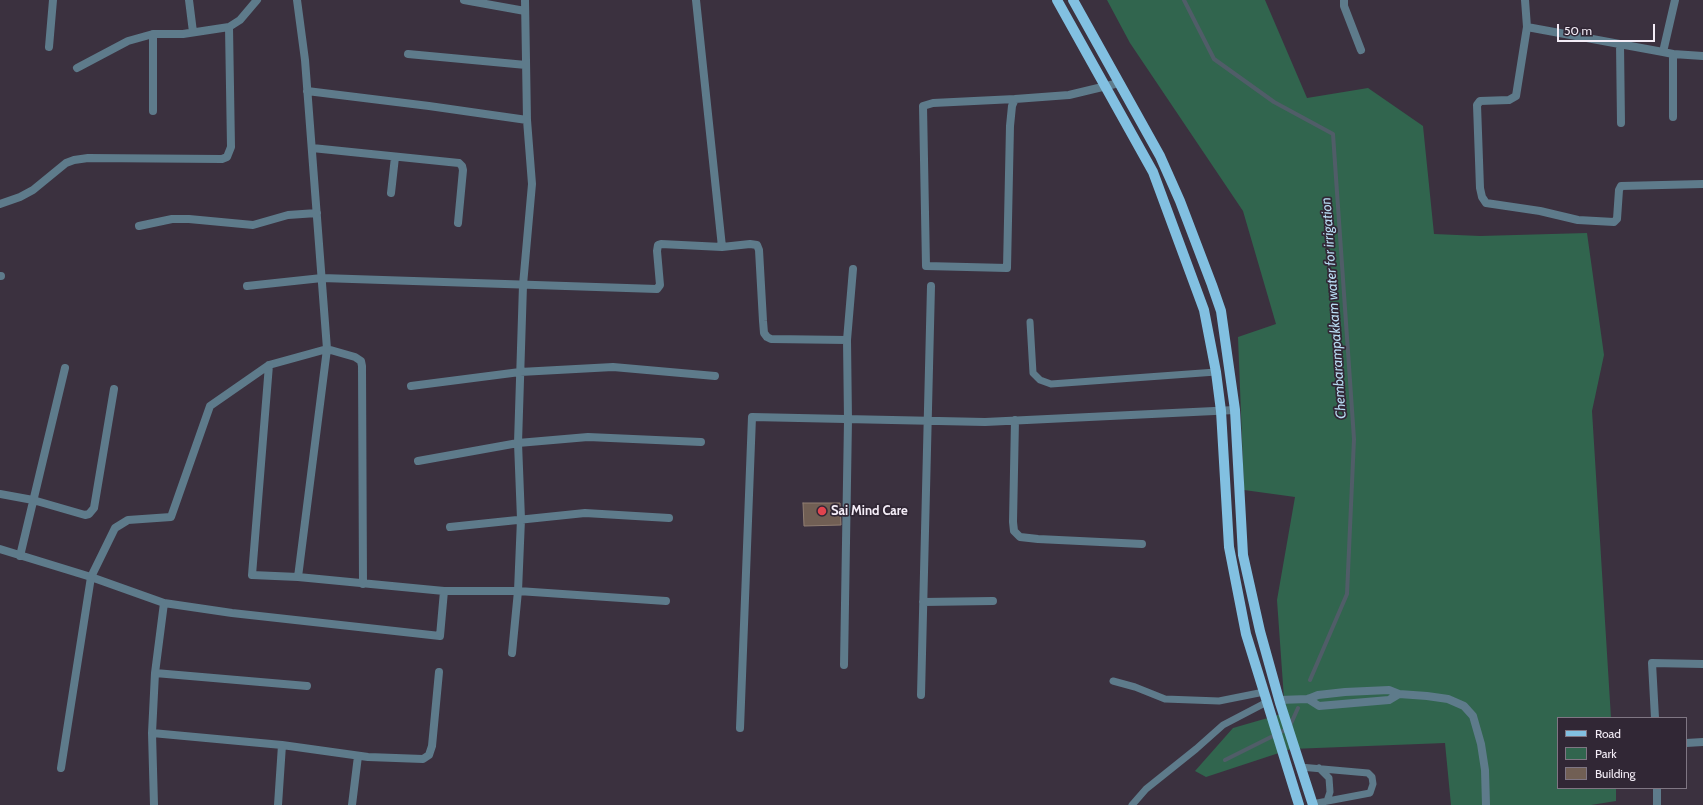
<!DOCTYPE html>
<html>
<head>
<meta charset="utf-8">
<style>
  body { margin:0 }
  #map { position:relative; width:1703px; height:805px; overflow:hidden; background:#3b313f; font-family:Cabin,sans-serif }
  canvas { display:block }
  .legend { position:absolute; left:1557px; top:717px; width:130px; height:72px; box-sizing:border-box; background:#312735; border:1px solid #7f7683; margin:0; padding:5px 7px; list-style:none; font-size:12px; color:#f4edf7 }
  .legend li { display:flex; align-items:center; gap:8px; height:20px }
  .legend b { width:20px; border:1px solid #7f7683 }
  .scale { position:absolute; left:1557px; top:24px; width:98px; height:18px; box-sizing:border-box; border:2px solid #f4edf7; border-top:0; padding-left:5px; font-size:12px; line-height:14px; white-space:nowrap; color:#f4edf7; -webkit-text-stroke:3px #312735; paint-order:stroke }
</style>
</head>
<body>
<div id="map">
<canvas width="1703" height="805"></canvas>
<ul class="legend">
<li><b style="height:5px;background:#82c0e1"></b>Road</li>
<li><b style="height:11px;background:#31654e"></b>Park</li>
<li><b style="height:11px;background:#715f54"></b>Building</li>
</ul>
<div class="scale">50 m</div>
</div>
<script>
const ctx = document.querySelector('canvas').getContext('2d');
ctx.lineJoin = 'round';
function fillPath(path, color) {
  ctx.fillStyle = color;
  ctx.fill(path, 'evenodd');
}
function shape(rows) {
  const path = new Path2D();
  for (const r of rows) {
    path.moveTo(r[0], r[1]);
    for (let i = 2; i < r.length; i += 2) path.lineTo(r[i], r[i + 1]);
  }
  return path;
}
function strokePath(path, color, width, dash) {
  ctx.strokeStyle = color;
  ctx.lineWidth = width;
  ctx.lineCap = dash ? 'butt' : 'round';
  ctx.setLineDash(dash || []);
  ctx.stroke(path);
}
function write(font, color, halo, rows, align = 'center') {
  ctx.font = font + ' Cabin,sans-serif';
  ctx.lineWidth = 3.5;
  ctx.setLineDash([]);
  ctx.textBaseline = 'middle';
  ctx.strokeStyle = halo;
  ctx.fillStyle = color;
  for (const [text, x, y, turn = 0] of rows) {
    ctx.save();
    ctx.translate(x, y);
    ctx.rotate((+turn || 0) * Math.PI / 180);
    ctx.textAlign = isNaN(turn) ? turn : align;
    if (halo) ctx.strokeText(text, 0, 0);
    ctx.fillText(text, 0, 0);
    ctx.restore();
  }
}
fillPath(shape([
  [1107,0,1265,0,1307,98,1368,88,1423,126,1434,234,1480,236,1587,233,1604,355,1592,411,1611,718,1558,718,1558,788,1616,788,1616,801,1591,805,1451,805,1445,743,1291,749,1206,777,1195,771,1233,728,1285,713,1277,600,1295,497,1244,490,1238,337,1276,324,1243,211,1130,43]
]), '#31654e');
strokePath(shape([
  [1184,0,1214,59,1274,102,1333,134,1354,439,1347,594,1310,680],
  [1225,760,1289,728,1298,708]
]), '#505d68', 4);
const building = shape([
  [803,503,840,503,841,525,804,526,803,503]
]);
fillPath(building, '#715f54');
strokePath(building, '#917e72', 1);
strokePath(shape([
  [1030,322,1033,373,1040,380,1051,384,1216,372],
  [1113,681,1135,687,1165,699,1219,701,1264,692],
  [1300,767,1368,773,1372,777,1373,784,1370,793,1312,804],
  [1319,768,1329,778,1330,792,1327,801],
  [1132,805,1146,789,1196,749,1223,725,1267,702]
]), '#5e7b8b', 7);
strokePath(shape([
  [189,0,193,32],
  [297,0,305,60,327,349,298,577],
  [464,0,525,11],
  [696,0,722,247],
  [1344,0,1344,6,1361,50],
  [1525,0,1527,27,1516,96,1509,100,1480,101,1477,105,1480,188,1482,197,1486,203,1540,211,1578,220,1614,222,1617,219,1619,190,1621,186,1703,184],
  [1527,27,1663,52,1675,0],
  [1620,44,1621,123],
  [49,47,53,0],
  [1663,52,1673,54,1673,117],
  [408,54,526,65],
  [1673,54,1703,56],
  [77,68,128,41,153,34,183,34,229,27,240,20,257,0],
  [307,91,429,106,527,120],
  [1015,99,933,103,923,106,926,266,1007,268,1010,126,1012,106,1015,99,1069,95,1119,83],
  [153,111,153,34],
  [312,148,459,163,462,166,463,170,458,223],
  [391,193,395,157],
  [0,204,20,197,33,190,66,163,74,160,88,158,222,159,227,157,231,147,229,27],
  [139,226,172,219,189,219,253,225,288,215,317,213],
  [0,276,1,276],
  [247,286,322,278,657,289,660,285,657,251,658,245,661,244,722,247,750,244,757,245,759,250,763,321,764,333,767,337,771,339,847,340,848,420,844,665],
  [847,340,853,269],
  [269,365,252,575,298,577,444,591,518,591,666,601],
  [411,386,520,372,613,367,715,376],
  [1015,420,1013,522,1014,531,1020,537,1038,539,1142,544],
  [418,461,518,443,588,437,701,442],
  [0,494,33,500,85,515,89,514,94,508,114,389],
  [450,527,585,513,669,518],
  [0,549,91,577,164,603,232,613,440,636,444,591],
  [20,556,65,368],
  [923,602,993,601],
  [512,653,518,591,521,519,518,443,523,285,532,184,527,120,525,0],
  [155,673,307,686],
  [1399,694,1427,696,1448,699,1464,706,1473,716,1481,744,1485,770,1486,805],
  [921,695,931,286],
  [1279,700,1308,699,1318,695,1345,692,1389,690,1399,694,1389,700,1319,706,1308,699],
  [1655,718,1652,663,1703,664],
  [740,728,752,417,985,422,1235,410],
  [152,733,282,745,368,757,423,759,429,755,432,746,439,672],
  [1686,743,1703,742],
  [61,768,91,577,115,528,128,520,171,517,210,406,269,365,327,349,355,357,361,361,362,366,363,584],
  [154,805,152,733,155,673,164,603],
  [278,805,282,745],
  [352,805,358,756],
  [1657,805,1657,788]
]), '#5e7b8b', 8);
strokePath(shape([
  [1057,0,1153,172,1204,310,1216,372,1221,411,1229,547,1246,634,1299,805],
  [1073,0,1160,156,1180,201,1212,285,1221,311,1235,410,1243,555,1260,631,1280,703,1313,805]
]), '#82c0e1', 10);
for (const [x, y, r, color] of [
  [822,511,5,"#e0444e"]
]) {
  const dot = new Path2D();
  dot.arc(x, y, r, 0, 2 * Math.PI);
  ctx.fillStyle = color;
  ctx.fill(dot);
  strokePath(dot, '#312735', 1.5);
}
write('bold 13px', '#f4edf7', '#312735', [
  ["Sai Mind Care",831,511]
], 'left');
write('italic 14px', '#b8dbf2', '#312735', [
  ["Chembarampakkam water for irrigation",1334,308,-94]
]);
</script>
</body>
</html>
